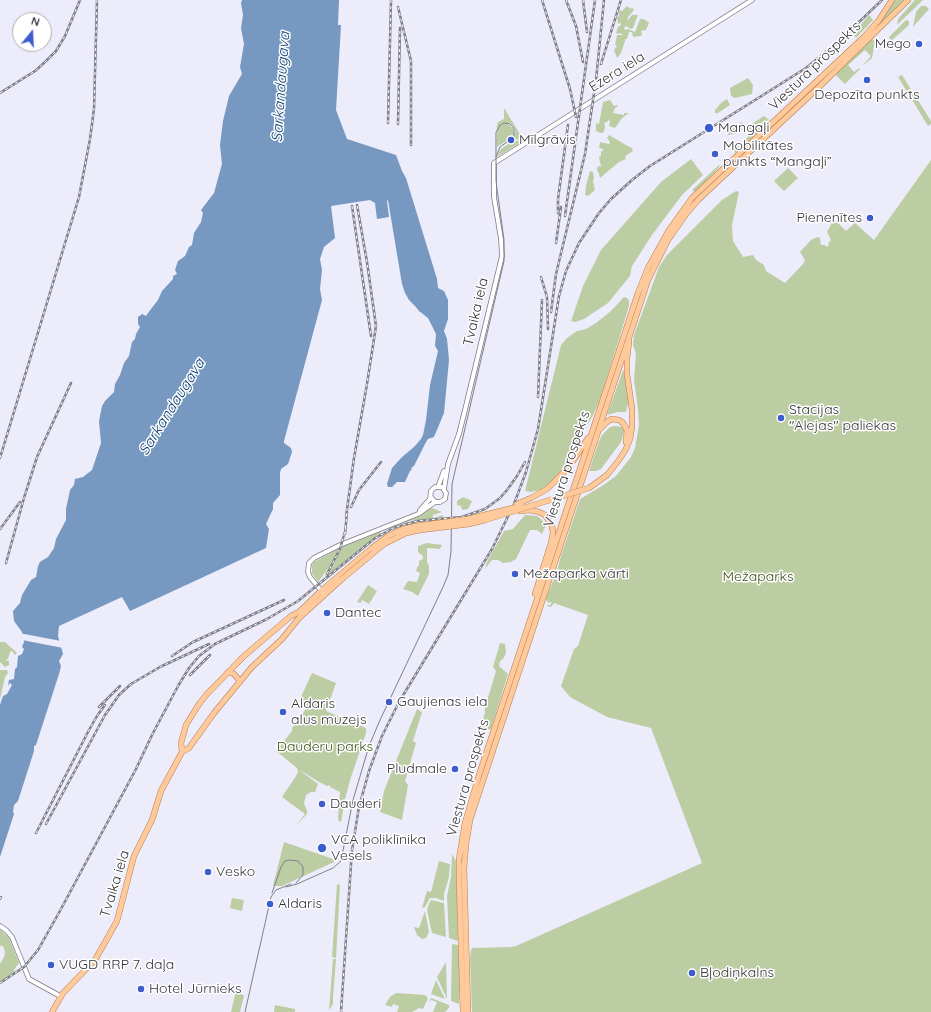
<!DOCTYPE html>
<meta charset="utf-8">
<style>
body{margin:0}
#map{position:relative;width:931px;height:1012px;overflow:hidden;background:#edecfb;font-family:Quicksand,sans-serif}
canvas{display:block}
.north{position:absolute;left:12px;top:12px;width:40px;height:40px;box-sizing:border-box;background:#fff;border:1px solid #adadb0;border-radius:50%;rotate:18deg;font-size:11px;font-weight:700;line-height:16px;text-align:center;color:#333339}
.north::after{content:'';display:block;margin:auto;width:14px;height:18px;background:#3d5dcf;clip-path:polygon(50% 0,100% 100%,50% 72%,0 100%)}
</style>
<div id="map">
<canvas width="931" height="1012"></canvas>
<div class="north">N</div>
</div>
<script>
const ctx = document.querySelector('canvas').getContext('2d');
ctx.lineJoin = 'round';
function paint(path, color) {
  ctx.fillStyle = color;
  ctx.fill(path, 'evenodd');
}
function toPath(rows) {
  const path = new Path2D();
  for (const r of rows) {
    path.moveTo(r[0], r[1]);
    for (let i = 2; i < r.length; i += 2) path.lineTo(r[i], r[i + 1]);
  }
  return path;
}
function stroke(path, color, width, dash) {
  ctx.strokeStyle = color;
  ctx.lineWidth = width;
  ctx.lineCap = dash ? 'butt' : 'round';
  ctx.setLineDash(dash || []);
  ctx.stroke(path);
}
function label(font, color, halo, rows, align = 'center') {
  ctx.font = font + ' Quicksand,sans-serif';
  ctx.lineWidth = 3;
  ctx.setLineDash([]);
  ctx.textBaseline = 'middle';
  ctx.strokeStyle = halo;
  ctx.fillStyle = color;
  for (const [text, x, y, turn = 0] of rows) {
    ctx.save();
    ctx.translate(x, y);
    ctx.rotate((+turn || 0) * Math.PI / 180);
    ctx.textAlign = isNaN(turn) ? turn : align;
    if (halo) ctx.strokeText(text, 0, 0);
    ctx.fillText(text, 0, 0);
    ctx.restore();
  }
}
const green = toPath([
 [895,0,905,0,870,34,882,19],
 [915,0,923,0,897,25,898,19],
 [627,6,631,9,632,7,634,10,628,17,627,21,632,15,638,15,633,28,631,29,626,26,624,28,625,30,628,29,635,32,640,19,644,19,649,23,646,30,641,31,642,35,640,36,633,37,632,32,629,32,627,39,625,39,625,41,621,53,617,58,614,50,617,46,615,45,617,35,623,35,620,33,618,34,616,33,618,27,621,25,621,23,618,24,617,18,619,15,619,10,622,11],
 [921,6,926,6,929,9,913,27,916,12],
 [869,15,873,20,856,38,853,34],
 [906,20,909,21,909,25,891,41,889,37],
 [872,39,875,41,872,58,862,66,871,56,865,50,848,65,854,72,859,68,860,69,845,84,835,74],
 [902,75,931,121,931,124,928,126,898,77],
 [748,78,753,85,752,94,735,98,731,96,730,88],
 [727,99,730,105,718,113,715,113,715,110,721,103],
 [610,100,614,106,617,105,618,106,615,108,613,113,624,115,624,113,629,113,622,118,615,128,609,126,610,122,609,120,607,122,604,123,605,126,604,132,601,133,596,131,596,123,599,124,603,102],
 [504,108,523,139,513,140,515,136,515,130,514,127,510,123,502,123,496,128,498,122,504,119],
 [764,116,769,120,760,123,752,130,752,131,750,131,747,127],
 [773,119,741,148,735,153,734,151,749,136,752,134,754,136,755,135,754,133,761,126],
 [742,122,746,128,738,133,728,135,727,132],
 [506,123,513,128,514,136,497,147,497,128,501,124],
 [609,135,626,145,632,148,633,151,625,156,626,159,619,162,600,178,599,173,598,173,597,168,599,166,601,167,599,157,601,156,601,152,603,150,603,149,599,148,600,142,609,144,610,142,607,138],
 [512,141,523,141,497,157,500,150,505,146,508,145,507,144],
 [691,159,703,175,682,195,652,235,632,266,630,276,608,303,584,319,575,322,571,321,583,286,601,250,661,182],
 [931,160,931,1012,472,1012,470,957,471,951,472,948,510,947,516,946,702,863,651,728,607,717,570,697,561,686,574,649,578,646,588,615,554,603,551,607,547,606,547,605,550,605,552,602,547,603,548,601,545,600,557,572,560,559,580,499,602,486,616,476,631,457,635,448,639,425,638,409,634,380,636,354,633,345,634,335,659,267,667,255,722,200,736,191,739,192,732,225,733,241,743,257,753,255,756,260,764,265,766,271,785,283,803,264,805,260,800,252,811,240,817,237,820,238,821,245,825,245,827,247,829,245,828,243,831,240,827,232,832,223,837,222,846,231,855,223,874,240],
 [719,165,720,166,715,172,695,192,692,190],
 [788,168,798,178,784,191,774,181],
 [590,171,593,172,594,178,593,181,595,190,588,196,585,195,586,186],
 [624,297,627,298,629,301,629,306,600,400,592,417,571,452,558,476,544,489,531,492,525,491,561,345,567,338,577,331,586,329,596,323,611,311],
 [623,370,624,371,629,399,626,412,618,412,607,415],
 [615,426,623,427,624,431,621,442,601,469,596,471,589,471,599,441,602,435,610,427],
 [463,497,472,501,468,509,462,510,461,506,457,505,457,501],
 [430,507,442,512,433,515,433,518,443,515,443,519,413,520,401,524],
 [525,515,537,516,541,519,546,525,542,534,537,530,530,530,516,559,511,562,503,563,498,560,492,560,485,569,487,562,504,531,513,529],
 [379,532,382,533,326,577,325,576,333,566,342,547],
 [427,543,442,545,440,549,427,548,427,562,429,566,429,574,418,596,412,592,403,589,408,581,417,582,420,573,416,571,417,568,419,565,419,561,423,559,423,556,418,552,418,546],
 [338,549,337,555,330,566,318,582,312,573,312,565,314,562],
 [368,585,377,591,369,604,362,600,361,603,357,602],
 [0,642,5,642,17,653,15,655,12,651,10,652,8,659,5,660,9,661,9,665,5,667,0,662],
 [500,643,505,644,506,653,503,659,500,661,499,666,508,674,491,729,485,730,480,727,485,713,485,708,496,671,493,667],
 [0,670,7,670,8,673,5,677,0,699],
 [312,673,336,683,326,711,366,728,366,733,351,777,345,799,341,822,338,820,340,792,330,787,330,785,327,786,319,782,298,769,318,784,315,792,311,792,306,795,304,803,307,811,307,814,296,826,305,814,282,797,296,776,298,772,297,768,276,751,292,731,292,728,306,709,305,705,299,701],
 [417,709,422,712,413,741,416,743,405,781,408,785,402,820,380,812,384,791],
 [284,842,333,859,334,862,282,886,273,886],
 [452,854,457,863,458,941,449,938,447,896,451,877],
 [439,861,450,864,449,877,444,894,444,901,436,898,430,898,425,907,422,908,427,891,431,892],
 [337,884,340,885,336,958,332,957],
 [232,898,244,900,242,911,230,908],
 [431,900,444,903,446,937,432,933,427,910,429,904],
 [425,911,429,932,426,938,422,939,417,935,414,927,419,928],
 [0,929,9,938,19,963,14,970,15,972,0,982,0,964,4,957,5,952,3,946,0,946],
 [452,944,458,945,460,985,459,1004,451,1001],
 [333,959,336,959,333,998,333,1004,329,1010],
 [446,962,447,999,437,977],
 [436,980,445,999,431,994],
 [236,990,244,996,240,1012,231,1012],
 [396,993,425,995,428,998,423,1009,419,1008,412,1012,397,1012,399,1006,393,1004,392,1007,385,1005,390,997],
 [431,998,449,1005,449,1008,445,1012,433,1012,437,1002,431,1000,429,1002],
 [275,1005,295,1009,295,1012,274,1012]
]);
const water = toPath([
 [242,0,339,0,338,25,341,25,336,110,347,139,396,155,402,171,406,178,437,279,438,288,444,291,448,300,448,319,444,331,447,339,449,360,444,413,434,437,428,439,426,442,414,466,411,468,412,469,410,471,405,482,397,482,392,487,388,487,387,484,392,468,402,457,414,447,421,439,423,435,426,420,430,385,438,351,435,346,436,334,428,318,419,311,415,306,409,300,405,293,402,284,388,200,387,201,389,217,377,219,375,203,370,200,331,206,335,238,324,247,320,259,322,270,320,289,322,300,284,441,284,443,291,448,292,452,288,464,281,469,280,473,280,495,273,503,273,509,266,524,269,529,266,548,130,611,122,597,59,626,58,636,63,654,59,661,61,666,59,674,36,745,34,746,34,751,18,801,14,805,13,812,14,814,0,857,0,705,3,696,7,694,12,685,10,683,8,686,9,680,14,679,15,669,17,667,18,656,22,654,24,649,22,647,24,642,22,632,14,621,13,611,20,603,22,595,31,580,36,577,38,566,40,562,48,557,54,548,56,539,66,520,66,509,70,490,74,485,75,479,83,477,92,470,101,443,99,421,102,406,105,401,114,392,115,384,120,375,124,363,129,356,132,342,135,339,136,334,140,327,138,324,138,317,142,314,146,316,148,313,158,300,162,291,173,279,173,276,177,274,175,270,178,261,185,256,189,247,192,245,194,233,201,222,203,213,201,210,214,193,222,164,220,145,223,121,229,96,242,74,240,67,244,44,241,28,243,15,241,3]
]);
const pier = toPath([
 [19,633,61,641,63,648,22,640]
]);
const minor = toPath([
 [438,487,444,471],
 [444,489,448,464,459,434,465,410,502,256,501,239,494,197,494,163,752,0],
 [420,510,430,499,431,491,435,487,442,487,446,493,445,499,440,502,435,502,431,497],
 [323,593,310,577,308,572,309,563,314,558,340,545,418,514,435,502],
 [0,926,6,930,12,937,29,979,60,996]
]);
const major = toPath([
 [600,429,608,421,612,419,619,420,623,423,627,430,626,442],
 [626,449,630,439,632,426,632,409,627,374,627,358,629,342],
 [569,467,588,438],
 [520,511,530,510,539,512,545,515,552,526,553,533,551,543,535,594],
 [228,672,234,674,239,680,239,683],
 [182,752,181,743,186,725,199,704,207,694,244,656,291,616,299,612,321,591,372,548],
 [52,1012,63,993,95,960,117,921,134,856,152,820,161,791,182,752,189,748,214,713,252,667,282,639,299,618,342,579],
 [463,1012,459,877,459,859,465,823,479,775,638,293,648,268,669,230,692,198,864,37,879,20,892,0],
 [468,1012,464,868,466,844,470,820,648,280,668,240,686,214,699,199,819,87,908,0]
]);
const tram = toPath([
 [286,887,297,884,333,868,341,861,353,800,369,746,380,720,443,587,448,575,451,551,452,484,504,261,504,240,497,189,496,180,496,132,500,125,504,123,510,124,514,128,514,137,500,147,496,157],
 [272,893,281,867,285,861,289,860,298,861,303,867,303,875,296,883],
 [245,1012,271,897,276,890,291,884]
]);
const rail = toPath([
 [542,0,570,89,576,117],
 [566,0,576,26,583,62],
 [583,0,587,32],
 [398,7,411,61,411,145],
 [601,64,621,0],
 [0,93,35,71,45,62,56,51,65,36,80,0],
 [388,123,391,0],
 [398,124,400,28],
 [352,206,371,336],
 [558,213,558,199,568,125],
 [565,216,595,0],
 [556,243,561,207],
 [541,277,547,297,548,329],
 [551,312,556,274,585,154,596,80,604,0],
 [538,397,542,300],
 [0,458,79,197,90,139,94,109,97,0],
 [351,507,359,490,381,462],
 [346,517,354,458,367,384,376,326,367,262,357,205],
 [0,529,20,502],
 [345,534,347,512],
 [6,563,24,498,37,457,71,383],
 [327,574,340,549,346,528],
 [172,656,193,642,284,600],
 [190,675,210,655],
 [99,707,120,686],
 [46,824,105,715,119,695,131,684,160,667,209,644],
 [36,833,89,730,97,716,105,705],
 [0,899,1,897],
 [0,983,24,967,38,950,61,909,136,769,152,735,178,686,189,668,199,656,215,644,267,619,298,601,374,539,393,528,417,521,462,517,485,509,500,498,507,490,517,476,525,462],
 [341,1012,352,850,359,807,369,771,382,736,399,702,492,549,514,504,526,472,538,429,559,296,566,271,579,243,599,213,611,199,632,180,650,166,806,68,838,42,882,0]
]);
const majorBridge = toPath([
 [517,504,531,498,547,489,569,467],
 [372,548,388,536,403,529,416,526,468,519,521,506],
 [342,579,384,544,406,533,420,530,469,524,485,520,589,488,607,475,619,460,626,449]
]);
const markers = [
 [919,44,4,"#3d5dcf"],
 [867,80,4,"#3d5dcf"],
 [709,128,5,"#3d5dcf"],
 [511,140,4,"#3d5dcf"],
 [715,154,4,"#3d5dcf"],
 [870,218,4,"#3d5dcf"],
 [781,418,4,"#3d5dcf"],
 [515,574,4,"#3d5dcf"],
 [327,613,4,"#3d5dcf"],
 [389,702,4,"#3d5dcf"],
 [283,712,4,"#3d5dcf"],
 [455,769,4,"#3d5dcf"],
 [322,804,4,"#3d5dcf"],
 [322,848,5,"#3d5dcf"],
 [208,872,4,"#3d5dcf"],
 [270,904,4,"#3d5dcf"],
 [51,965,4,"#3d5dcf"],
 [692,973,4,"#3d5dcf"],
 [141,989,4,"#3d5dcf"]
];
const poiNames = [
 ["Mego",911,44,"right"],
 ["Depozīta punkts",867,95,"center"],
 ["Mangaļi",718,128],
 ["Mīlgrāvis",519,140],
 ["Mobilitātes",723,146],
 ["punkts “Mangaļi”",723,162],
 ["Pienenītes",862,218,"right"],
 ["Stacijas",789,410],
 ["\"Alejas\" paliekas",789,426],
 ["Mežaparka vārti",523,574],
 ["Dantec",335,613],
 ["Gaujienas iela",397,702],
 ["Aldaris",291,704],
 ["alus muzejs",291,720],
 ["Pludmale",447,769,"right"],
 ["Dauderi",330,804],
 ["VCA poliklīnika",331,840],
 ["Vesels",331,856],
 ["Vesko",216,872],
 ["Aldaris",278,904],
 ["VUGD RRP 7. daļa",59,965],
 ["Bļodiņkalns",700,973],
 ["Hotel Jūrnieks",149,989]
];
const streetNames = [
 ["Viestura prospekts",815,66,-44],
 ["Ezera iela",617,72,-32],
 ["Tvaika iela",476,312,-77],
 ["Viestura prospekts",567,469,-72],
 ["Viestura prospekts",468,778,-74],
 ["Tvaika iela",115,884,-73]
];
const parkNames = [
 ["Mežaparks",758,577],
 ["Dauderu parks",325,747]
];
const waterNames = [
 ["Sarkandaugava",281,87,-86],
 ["Sarkandaugava",172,407,-58]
];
paint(green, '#bccda4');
paint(water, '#7698c1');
paint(pier, '#edecfb');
stroke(minor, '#7c7a87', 5.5);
stroke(major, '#b77e4e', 6);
stroke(minor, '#fff', 4);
stroke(major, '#feca9c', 5);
stroke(tram, '#7f7f89', 1);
stroke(rail, '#7f7f89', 2.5);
stroke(rail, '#fff', 1, [3]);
stroke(majorBridge, '#b77e4e', 6, []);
stroke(majorBridge, '#feca9c', 5);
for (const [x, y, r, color] of markers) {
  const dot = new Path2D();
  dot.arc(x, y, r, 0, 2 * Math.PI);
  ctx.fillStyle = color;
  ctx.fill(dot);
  stroke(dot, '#fff', 1.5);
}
label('14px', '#333339', '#fff', poiNames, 'left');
label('14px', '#333339', '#fff', streetNames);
label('14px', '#3d4e17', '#fff', parkNames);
label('italic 15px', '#0c3e72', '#fff', waterNames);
</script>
